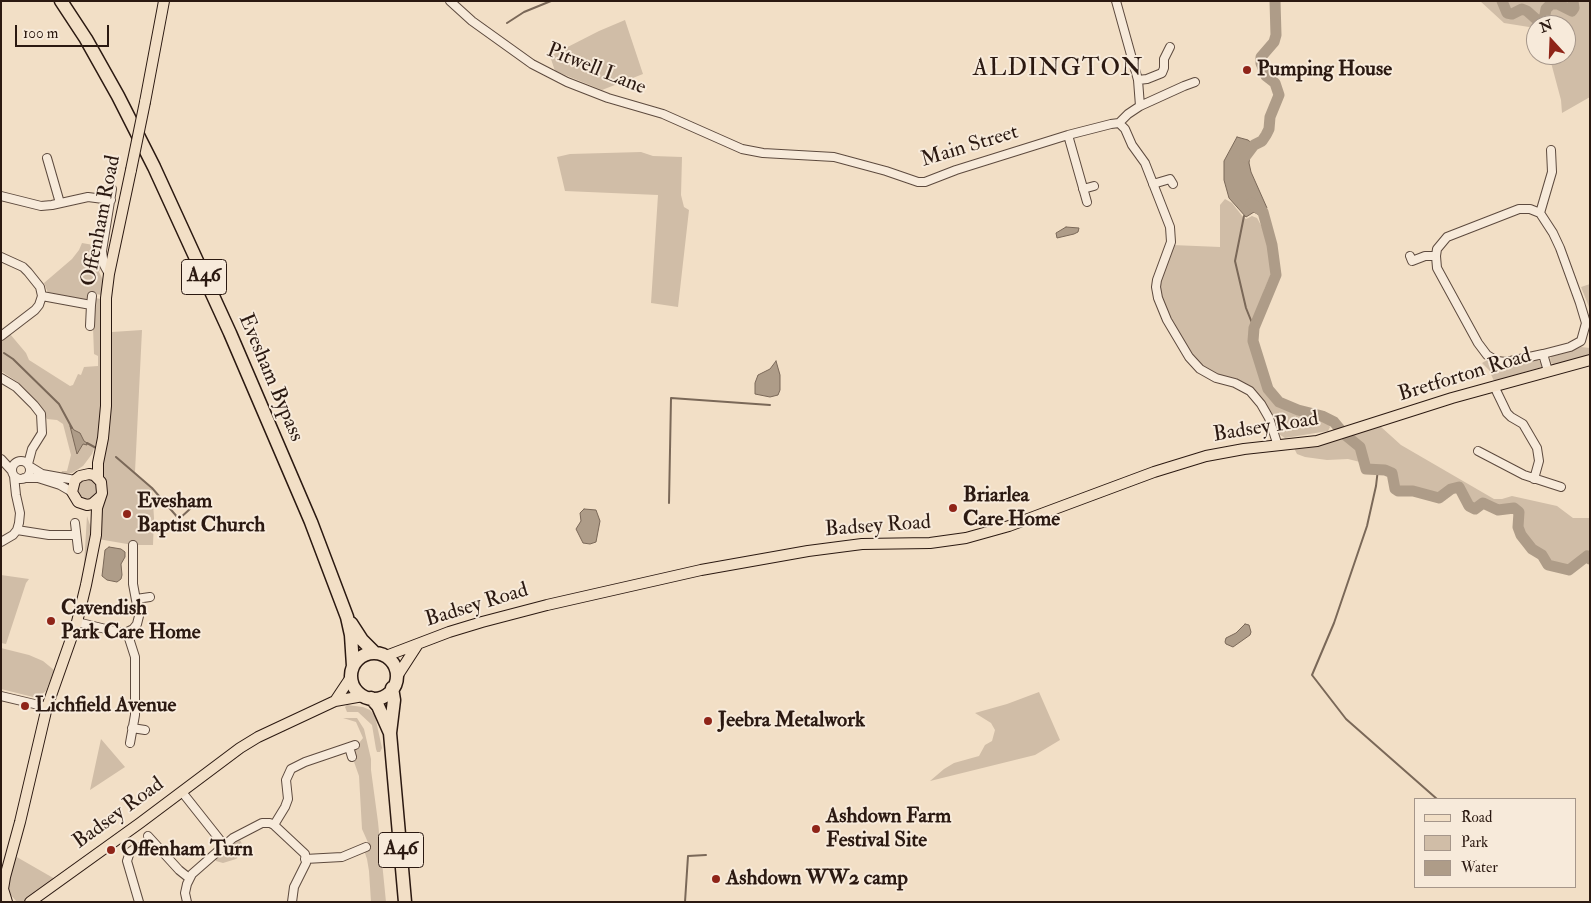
<!DOCTYPE html>
<style>
body{margin:0}
#map{position:relative;width:1591px;height:903px;overflow:hidden;background:#f2dfc6;font-family:"IM FELL Double Pica",serif}
canvas{display:block}
.frame{position:absolute;inset:0;border:2px solid #2b1911;pointer-events:none}
.legend{position:absolute;left:1414px;top:798px;width:162px;height:90px;box-sizing:border-box;background:#f7eada;border:1px solid #a5968a;margin:0;padding:6px 9px;list-style:none;font-size:15px;color:#2b1911}
.legend li{display:flex;align-items:center;gap:10px;height:25px}
.legend b{width:25px;border:1px solid #a5968a}
.north{position:absolute;left:1526px;top:15px;width:50px;height:50px;box-sizing:border-box;background:#f7eada;border:1px solid #a5968a;border-radius:50%;rotate:340deg;font-size:14px;font-weight:700;line-height:20px;text-align:center;color:#2b1911}
.north::after{content:'';display:block;margin:auto;width:18px;height:22px;background:#8f2418;clip-path:polygon(50% 0,100% 100%,50% 72%,0 100%)}
.scale{position:absolute;left:15px;top:25px;width:94px;height:22px;box-sizing:border-box;border:2px solid #2b1911;border-top:0;padding-left:6px;font-size:15px;line-height:18px;white-space:nowrap;color:#2b1911;-webkit-text-stroke:4px #f7eada;paint-order:stroke}
</style>
<div id="map">
<canvas width="1591" height="903"></canvas>
<div class="frame"></div>
<ul class="legend">
<li><b style="height:6px;background:#f2dfc6"></b>Road</li>
<li><b style="height:14px;background:#d0bda7"></b>Park</li>
<li><b style="height:14px;background:#ae9c88"></b>Water</li>
</ul>
<div class="north">N</div>
<div class="scale">100 m</div>
</div>
<script>
const ctx = document.querySelector('canvas').getContext('2d');
ctx.lineJoin = 'round';
function paint(path, color) {
  ctx.fillStyle = color;
  ctx.fill(path, 'evenodd');
}
function toPath(rows) {
  const path = new Path2D();
  for (const r of rows) {
    if (r.length === 3) {
      path.moveTo(r[0] + r[2], r[1]);
      path.arc(r[0], r[1], r[2], 0, 2 * Math.PI);
      continue;
    }
    path.moveTo(r[0], r[1]);
    for (let i = 2; i < r.length; i += 2) path.lineTo(r[i], r[i + 1]);
  }
  return path;
}
function stroke(path, color, width, dash) {
  ctx.strokeStyle = color;
  ctx.lineWidth = width;
  ctx.lineCap = dash ? 'butt' : 'round';
  ctx.setLineDash(dash || []);
  ctx.stroke(path);
}
function label(font, color, halo, rows, align = 'center') {
  ctx.font = font + ' "IM FELL Double Pica",serif';
  ctx.lineWidth = 4;
  ctx.setLineDash([]);
  ctx.textBaseline = 'middle';
  ctx.strokeStyle = halo;
  ctx.fillStyle = color;
  for (const [text, x, y, turn = 0] of rows) {
    ctx.save();
    ctx.translate(x, y);
    ctx.rotate((+turn || 0) * Math.PI / 180);
    ctx.textAlign = isNaN(turn) ? turn : align;
    if (halo) ctx.strokeText(text, 0, 0);
    ctx.fillText(text, 0, 0);
    ctx.restore();
  }
}
const green = toPath([
 [1480,1,1590,1,1590,97,1562,113,1561,100,1549,55,1566,55,1566,25,1536,25,1536,30,1529,27,1504,23],
 [625,20,643,74,602,90,555,71,550,56,599,31],
 [641,152,653,156,682,157,681,195,684,207,689,210,678,307,651,303,658,195,565,191,557,157,570,154],
 [1225,199,1232,203,1243,217,1246,219,1252,216,1257,218,1262,227,1268,246,1271,274,1264,290,1262,307,1254,328,1253,341,1268,389,1279,402,1298,410,1322,416,1330,427,1328,431,1285,438,1277,433,1259,398,1249,386,1237,379,1210,372,1194,360,1165,310,1160,292,1163,270,1172,245,1220,247,1220,205],
 [82,243,99,246,98,255,99,264,101,267,99,272,103,280,102,295,89,293,88,298,85,300,81,300,48,293,44,283,72,259,79,250],
 [1590,284,1590,307,1589,307,1581,287],
 [95,298,101,299,100,338,101,403,98,438,92,454,83,466,72,473,61,474,62,471,67,471,71,455,63,424,57,420,47,419,41,407,25,390,19,383,1,371,1,342,10,334,26,353,29,360,70,386,73,385,78,374,81,375,84,367,98,366,98,356,94,354,93,327],
 [142,330,135,472,152,488,154,518,153,545,133,545,98,539,102,475,110,402,112,332],
 [1581,347,1590,348,1590,354,1555,365,1551,363,1550,359,1552,356],
 [1536,359,1541,362,1542,367,1494,381,1489,370,1482,363,1487,360,1495,365,1503,366],
 [1380,426,1401,445,1494,499,1502,499,1512,496,1557,506,1573,518,1590,518,1590,559,1586,556,1569,570,1548,565,1542,555,1532,549,1521,535,1518,527,1519,512,1514,508,1498,510,1483,503,1475,509,1469,506,1459,487,1451,489,1439,498,1413,491,1398,491,1395,489,1392,473,1385,470,1366,469,1364,463,1348,459,1327,460,1305,457,1297,454,1294,448],
 [88,477,98,484,98,495,87,501,78,496,76,485,78,482],
 [87,516,91,528,91,541,83,582],
 [1,575,29,579,26,583,6,644,1,643],
 [1,648,29,655,43,661,54,670,46,691,37,698,1,689],
 [1039,692,1060,740,1035,755,930,781,944,769,954,763,979,756,985,745,992,741,995,730,991,723,975,713,1007,704],
 [347,705,363,707,370,710,375,716,382,748,380,752,377,752,376,749,372,725,358,712,347,712,345,707],
 [343,718,357,718,364,729,371,759,371,770,378,822,386,902,371,902,369,871,367,859,364,850,370,847,362,829,359,776,353,759,352,748,359,743,363,738,356,722],
 [101,739,125,767,90,790],
 [240,840,242,844,241,854,236,859,223,863,216,861,215,859,225,849],
 [15,856,55,879,23,902,17,902,7,891]
]);
const water = toPath([
 [1237,137,1248,140,1254,145,1256,150,1250,154,1249,163,1251,172,1267,208,1259,215,1254,212,1246,217,1229,198,1224,180,1224,161,1237,137],
 [1066,227,1079,228,1078,232,1074,234,1057,238,1056,233,1066,227],
 [776,361,780,375,780,390,778,395,770,397,755,394,755,383,758,375,770,369,776,361],
 [70,426,71,426,74,430,80,433,84,441,87,443,87,445,83,444,77,454,70,426],
 [584,509,596,510,600,521,596,542,590,544,583,543,576,529,581,521,580,513,584,509],
 [109,547,121,549,125,552,125,557,121,564,122,575,121,579,117,582,107,580,102,576,105,550,109,547],
 [1245,624,1249,625,1251,632,1250,635,1233,647,1226,644,1225,642,1226,638,1236,633,1245,624]
]);
const stream = toPath([
 [507,23,524,12,551,1],
 [1244,216,1235,261,1246,308,1254,328],
 [4,353,13,359,59,404,72,428],
 [87,443,98,449],
 [116,457,152,488,179,519,202,498],
 [1378,469,1376,486,1367,526,1334,623,1312,675,1346,719,1437,799],
 [669,503,671,398,770,405],
 [685,902,688,856,706,855]
]);
const river = toPath([
 [1502,1,1507,13,1512,14,1522,9,1527,11,1536,19,1541,21,1544,20,1546,9,1551,4,1558,4,1572,11,1574,8,1573,1],
 [1245,157,1254,145,1262,141,1266,135,1269,129,1270,117,1279,95,1275,83,1266,76,1261,63,1261,57,1274,42,1276,35,1275,1],
 [1251,203,1263,212,1272,245,1276,275,1254,328,1253,341,1268,389,1279,402,1298,410,1322,416,1334,422,1344,434,1360,447,1366,469,1385,470,1392,473,1395,489,1398,491,1413,491,1439,498,1451,489,1459,487,1469,506,1475,509,1483,503,1498,510,1514,508,1519,512,1518,527,1521,535,1532,549,1542,555,1548,565,1569,570,1587,556,1590,559]
]);
const minor = toPath([
 [450,1,472,21,532,64,567,82,608,98,663,114,742,149,763,153,834,157,886,171,918,182,925,182,956,170,1068,135,1111,124,1119,123],
 [1116,1,1138,80,1140,106],
 [1138,80,1147,79,1162,73,1164,68,1164,59,1170,47],
 [1119,123,1125,129,1132,145,1145,163,1170,227,1171,242,1157,280,1156,287,1158,298,1167,320,1189,357,1200,369,1216,378,1235,383,1250,391,1261,404,1269,418,1278,446],
 [1119,123,1128,114,1140,106,1184,86,1195,82],
 [1068,135,1087,202],
 [47,158,60,203],
 [1153,184,1170,179,1173,184],
 [1083,189,1094,186],
 [1,196,41,206,52,205,88,197,111,200],
 [1540,213,1552,172,1551,150],
 [1410,256,1412,261,1425,256,1436,256,1437,268,1478,343,1487,355,1497,361,1506,362,1543,354,1548,371],
 [1436,256,1437,249,1447,237,1519,209,1530,209,1540,213,1553,233,1560,248,1580,303,1586,323,1581,341,1570,347,1543,354],
 [1,257,23,267,28,272,40,287,42,296,39,305,35,310,1,336],
 [109,274,104,265,102,251,112,189],
 [42,296,91,305,92,296],
 [90,326,91,305],
 [1,378,16,387,34,405,41,414,42,433,32,449,28,464],
 [1494,386,1507,413,1511,417,1523,424,1537,448,1539,461,1534,479],
 [1478,451,1524,475,1561,487],
 [1,459,12,471],
 [21,470,9],
 [29,466,42,474,75,480],
 [24,478,38,478,60,485,72,492],
 [75,523,78,549],
 [17,530,49,535,76,535],
 [1,542,13,535,17,530,19,523,20,513,16,495,14,476],
 [136,599,150,597],
 [77,622,118,632,127,632,133,629,137,624,139,616,133,584,133,545],
 [127,632,135,657,135,715,130,743],
 [1,696,47,707],
 [132,728,145,730],
 [349,747,352,757],
 [182,792,224,845],
 [274,825,285,807,288,799,286,780,291,769,305,762,355,745],
 [148,836,179,870,189,878],
 [137,847,130,852,127,861,139,902],
 [305,859,342,857,366,847],
 [187,902,185,893,187,884,192,874,233,838,262,823,270,823,274,825,305,854,306,863,294,887,292,902]
]);
const major = toPath([
 [145,102,164,1],
 [98,478,98,463,103,438,106,406,106,298,109,274,131,170],
 [386,656,449,632,482,622,547,605,701,570,808,551,862,544,930,543,966,538,1009,526,1154,472,1206,456,1244,449,1317,441,1452,398,1590,360],
 [396,678,418,644],
 [335,701,351,677],
 [7,902,3,889,5,877,20,822,47,707,77,622,86,585,96,535,97,508,102,493,101,482,94,475,89,474,80,476,75,480,72,492,78,502,87,505,92,504,100,497],
 [30,902,140,823,240,748,258,737,335,701,363,696]
]);
const highway = toPath([
 [61,1,86,39,118,96,154,167,230,333,311,522,347,617,351,635,353,666],
 [351,623,362,640,375,653],
 [374,676,23],
 [392,688,394,700,390,733,405,902],
 [371,698,378,706,390,733]
]);
const majorBridge = toPath([
 [131,170,145,102]
]);
const markers = [
 [1247,70,5,"#8f2418"],
 [953,508,5,"#8f2418"],
 [127,514,5,"#8f2418"],
 [51,621,5,"#8f2418"],
 [25,706,5,"#8f2418"],
 [708,721,5,"#8f2418"],
 [816,829,5,"#8f2418"],
 [111,850,5,"#8f2418"],
 [716,879,5,"#8f2418"]
];
const shields = [
 [204,277,45],
 [401,850,45]
];
const shieldNames = [
 ["A46",204,277],
 ["A46",401,850]
];
const streetNames = [
 ["Pitwell Lane",596,70,22],
 ["Main Street",970,147,-17],
 ["Offenham Road",102,221,-79],
 ["Bretforton Road",1465,376,-17],
 ["Evesham Bypass",270,378,67],
 ["Badsey Road",1266,428,-9],
 ["Badsey Road",878,527,-4],
 ["Badsey Road",477,606,-17],
 ["Badsey Road",119,814,-36]
];
const poiNames = [
 ["Pumping House",1257,70],
 ["Briarlea",963,496],
 ["Care Home",963,520],
 ["Evesham",137,502],
 ["Baptist Church",137,526],
 ["Cavendish",61,609],
 ["Park Care Home",61,633],
 ["Lichfield Avenue",35,706],
 ["Jeebra Metalwork",718,721],
 ["Ashdown Farm",826,817],
 ["Festival Site",826,841],
 ["Offenham Turn",121,850],
 ["Ashdown WW2 camp",726,879]
];
const quarterNames = [
 ["ALDINGTON",1058,70]
];
paint(green, '#d0bda7');
paint(water, '#ae9c88');
stroke(water, '#7a6858', 1);
stroke(stream, '#7a6858', 2);
stroke(river, '#ae9c88', 11);
stroke(minor, '#5d4a3e', 10);
stroke(major, '#2b1911', 12);
stroke(highway, '#2b1911', 15);
stroke(minor, '#f7eada', 8);
stroke(major, '#f2dfc6', 10);
stroke(highway, '#f2dfc6', 12);
stroke(majorBridge, '#2b1911', 12, []);
stroke(majorBridge, '#f2dfc6', 10);
for (const [x, y, r, color] of markers) {
  const dot = new Path2D();
  dot.arc(x, y, r, 0, 2 * Math.PI);
  ctx.fillStyle = color;
  ctx.fill(dot);
  stroke(dot, '#f7eada', 2);
}
for (const [x, y, w] of shields) {
  const box = new Path2D();
  box.roundRect(x - w / 2, y - 17.5, w, 35, 4);
  ctx.fillStyle = '#f7eada';
  ctx.fill(box);
  stroke(box, '#2b1911', 1);
}
label('bold 20px', '#2b1911', null, shieldNames);
label('21px', '#2b1911', '#f7eada', streetNames);
label('bold 21px', '#2b1911', '#f7eada', poiNames, 'left');
ctx.letterSpacing = '1px';
label('24px', '#2b1911', '#f7eada', quarterNames);
ctx.letterSpacing = '0px';
</script>
